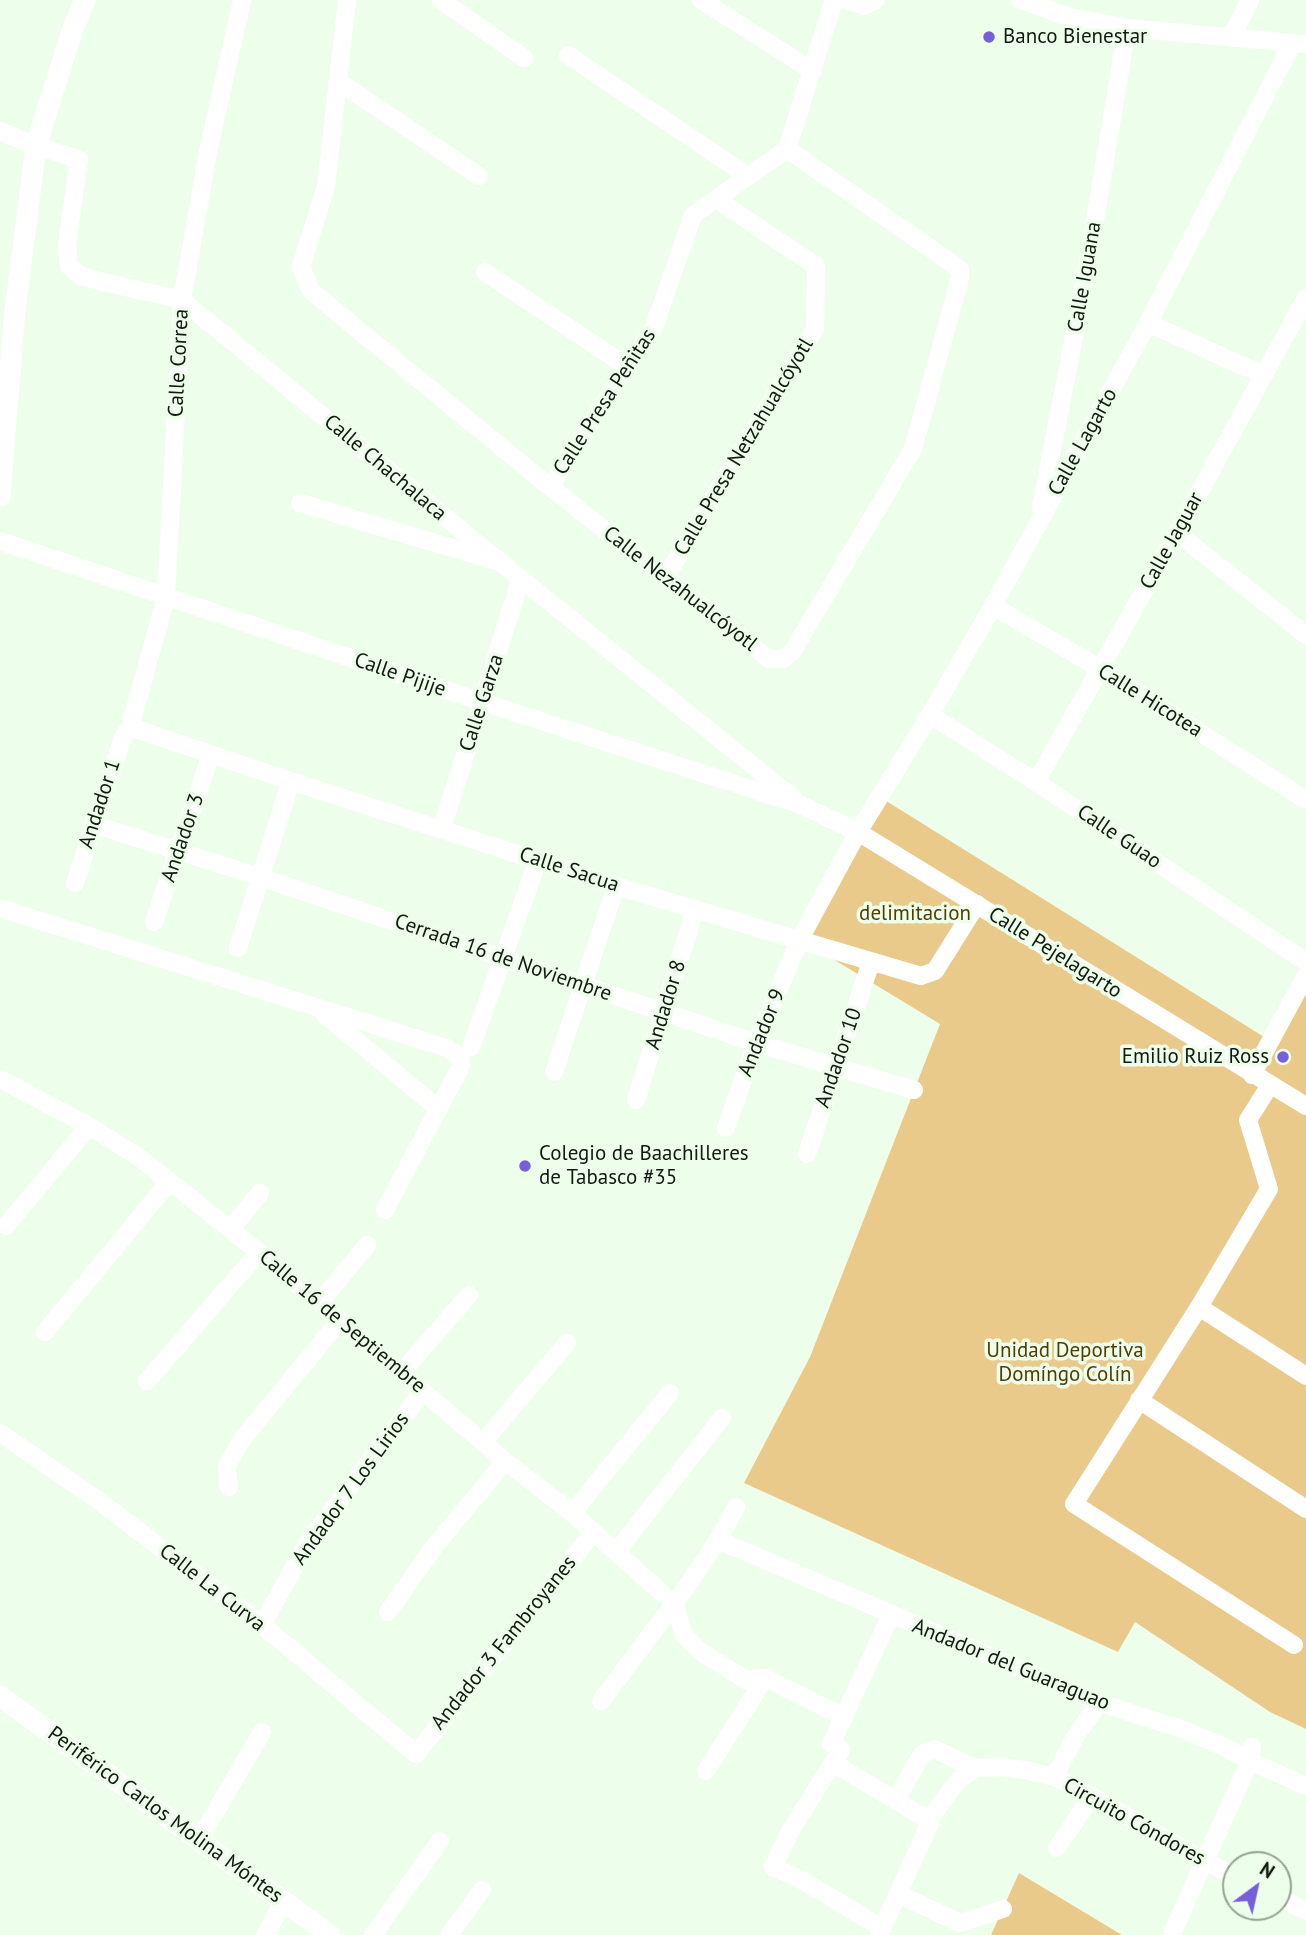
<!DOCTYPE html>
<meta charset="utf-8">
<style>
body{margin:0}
#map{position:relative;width:1306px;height:1935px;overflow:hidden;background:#edffea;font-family:"PT Sans",sans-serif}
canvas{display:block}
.north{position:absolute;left:1222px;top:1851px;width:70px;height:70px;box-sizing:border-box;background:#edffea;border:2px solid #95a393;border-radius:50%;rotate:33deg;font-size:19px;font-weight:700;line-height:28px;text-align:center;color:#111910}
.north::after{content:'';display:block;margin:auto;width:24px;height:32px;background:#7560da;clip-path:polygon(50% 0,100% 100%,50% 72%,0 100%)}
</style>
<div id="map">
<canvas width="1306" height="1935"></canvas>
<div class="north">N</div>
</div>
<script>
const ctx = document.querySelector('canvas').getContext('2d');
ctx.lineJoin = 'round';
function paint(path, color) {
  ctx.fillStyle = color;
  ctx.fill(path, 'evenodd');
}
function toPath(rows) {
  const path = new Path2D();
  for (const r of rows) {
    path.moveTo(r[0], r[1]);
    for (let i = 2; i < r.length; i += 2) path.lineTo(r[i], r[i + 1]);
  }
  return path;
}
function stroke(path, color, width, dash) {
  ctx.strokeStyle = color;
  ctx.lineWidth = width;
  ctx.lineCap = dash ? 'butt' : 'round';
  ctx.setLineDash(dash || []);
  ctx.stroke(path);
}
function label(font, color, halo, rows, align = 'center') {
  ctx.font = font + ' "PT Sans",sans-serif';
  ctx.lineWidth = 7;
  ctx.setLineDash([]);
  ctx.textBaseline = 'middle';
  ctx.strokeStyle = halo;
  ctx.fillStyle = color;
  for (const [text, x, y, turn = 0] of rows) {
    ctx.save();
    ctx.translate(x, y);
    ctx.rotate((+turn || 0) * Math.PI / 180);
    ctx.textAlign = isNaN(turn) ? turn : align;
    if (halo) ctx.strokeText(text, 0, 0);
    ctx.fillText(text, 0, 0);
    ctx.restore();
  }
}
const green = toPath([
 [880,797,1269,1040,1306,975,1306,1729,1270,1712,1135,1622,1118,1652,744,1483,810,1357,940,1024,800,939],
 [1019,1873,1122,1935,991,1935]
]);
const minor = toPath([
 [347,0,326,186,301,267,311,291,550,487,769,659,783,659,792,652,913,449,960,278,960,270,953,264,787,149],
 [441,0,524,58],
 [701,0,813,71],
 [846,0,863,6,876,0],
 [1020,0,1066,16,1127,28,1306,44],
 [1231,38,1250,0],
 [568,55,748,176],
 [339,82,479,176],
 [0,131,36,146,79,159,67,244,69,266,81,276,99,281,182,300,500,562,793,798],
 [485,272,628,367],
 [1148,323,1263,375],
 [550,487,654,327,693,215,787,149,834,0],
 [300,503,493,560],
 [1041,507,1086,274,1127,28],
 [1177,533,1306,635],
 [0,541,482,702,801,805,858,832,1306,1106],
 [665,578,815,329,816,266,716,199],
 [993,606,1099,668,1306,800],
 [930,715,1036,782,1306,962],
 [130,727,291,781,616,886,921,976,935,971,977,904],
 [1036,782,1177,533,1306,298],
 [93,824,260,877,756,1043,914,1090],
 [442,828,521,578],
 [75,883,123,737,130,727,166,597,182,300,208,152,242,0],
 [0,908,447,1048,454,1053,460,1059,461,1066,385,1210],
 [154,922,211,754],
 [238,948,291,781],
 [325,1015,439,1109],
 [471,1047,538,860],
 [554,1072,616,886],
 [1252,1075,1306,975],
 [0,1079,89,1126,140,1158,259,1252,505,1461,572,1513,663,1594],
 [1270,1085,1248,1120,1269,1189,1199,1307,1074,1504,1294,1645],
 [636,1100,695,910],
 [726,1128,756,1043,800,939,858,832,930,715,993,606,1148,323,1292,44],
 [807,1154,871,962],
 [6,1226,89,1126],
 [231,1229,260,1193],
 [320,1302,367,1245],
 [1199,1307,1306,1376],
 [45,1332,170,1181],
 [402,1372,469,1295],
 [147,1381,259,1252],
 [1139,1400,1306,1509],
 [0,1433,95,1498,262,1625,416,1754,593,1533],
 [483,1442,567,1343],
 [229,1487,227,1466,240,1442,340,1320],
 [572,1513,670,1393],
 [718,1540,1100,1703,1184,1730,1222,1746,1250,1761,1306,1786],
 [616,1552,722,1418],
 [674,1603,684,1635,701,1652,746,1680,765,1678,844,1717],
 [388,1612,434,1547,505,1461],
 [262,1625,308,1542,423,1391],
 [601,1701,685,1589,718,1540,736,1507],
 [833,1763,930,1821],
 [706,1771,765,1678],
 [1054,1777,1078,1732,1100,1703],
 [896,1800,922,1754,934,1749,975,1768],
 [199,1840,262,1732],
 [1057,1848,1092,1796],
 [898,1894,960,1923,1003,1909],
 [1278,1897,1306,1911],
 [882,1928,802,1880,773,1867,792,1828,841,1750,831,1744,891,1615],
 [1173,1931,1250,1761,1252,1747],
 [265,1935,284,1901],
 [373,1935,440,1841],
 [449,1935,482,1890],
 [879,1935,937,1808,959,1780,975,1768,1001,1767,1025,1770,1054,1777,1092,1796,1206,1862,1236,1877]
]);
const major = toPath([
 [0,496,15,311,36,146,73,28,85,0],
 [0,1696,330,1935]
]);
const markers = [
 [989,37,7,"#7560da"],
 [1283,1057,7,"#7560da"],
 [525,1166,7,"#7560da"]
];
const poiNames = [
 ["Banco Bienestar",1003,37],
 ["Emilio Ruiz Ross",1269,1057,"right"],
 ["Colegio de Baachilleres",539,1154],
 ["de Tabasco #35",539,1178]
];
const streetNames = [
 ["Calle Iguana",1085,277,-80],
 ["Calle Correa",179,363,-87],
 ["Calle Presa Peñitas",605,402,-57],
 ["Calle Lagarto",1083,442,-61],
 ["Calle Presa Netzahualcóyotl",744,447,-59],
 ["Calle Chachalaca",385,468,40],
 ["Calle Jaguar",1172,541,-61],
 ["Calle Nezahualcóyotl",680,589,38],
 ["Calle Pijije",400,675,19],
 ["Calle Hicotea",1150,701,32],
 ["Calle Garza",482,703,-72],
 ["Andador 1",100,804,-72],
 ["Calle Guao",1119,837,34],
 ["Andador 3",183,838,-71],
 ["Calle Sacua",569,870,18],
 ["Calle Pejelagarto",1055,953,32],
 ["Cerrada 16 de Noviembre",503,958,19],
 ["Andador 8",666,1005,-73],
 ["Andador 9",762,1033,-68],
 ["Andador 10",839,1058,-71],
 ["Calle 16 de Septiembre",342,1322,40],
 ["Andador 7 Los Lirios",351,1489,-54],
 ["Calle La Curva",212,1588,38],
 ["Andador 3 Fambroyanes",504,1643,-51],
 ["Andador del Guaraguao",1011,1665,22],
 ["Periférico Carlos Molina Móntes",165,1815,36],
 ["Circuito Cóndores",1134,1822,29]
];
const parkNames = [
 ["delimitacion",915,914],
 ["Unidad Deportiva",1065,1351],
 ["Domíngo Colín",1065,1375]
];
paint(green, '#eaca8b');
stroke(minor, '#fff', 18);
stroke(major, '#fff', 21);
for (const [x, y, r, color] of markers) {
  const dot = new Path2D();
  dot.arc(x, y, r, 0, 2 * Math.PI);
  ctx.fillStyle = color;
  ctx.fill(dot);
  stroke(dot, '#edffea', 2.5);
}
label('21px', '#111910', '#edffea', poiNames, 'left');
label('21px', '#111910', '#edffea', streetNames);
label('21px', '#533c02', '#edffea', parkNames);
</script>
